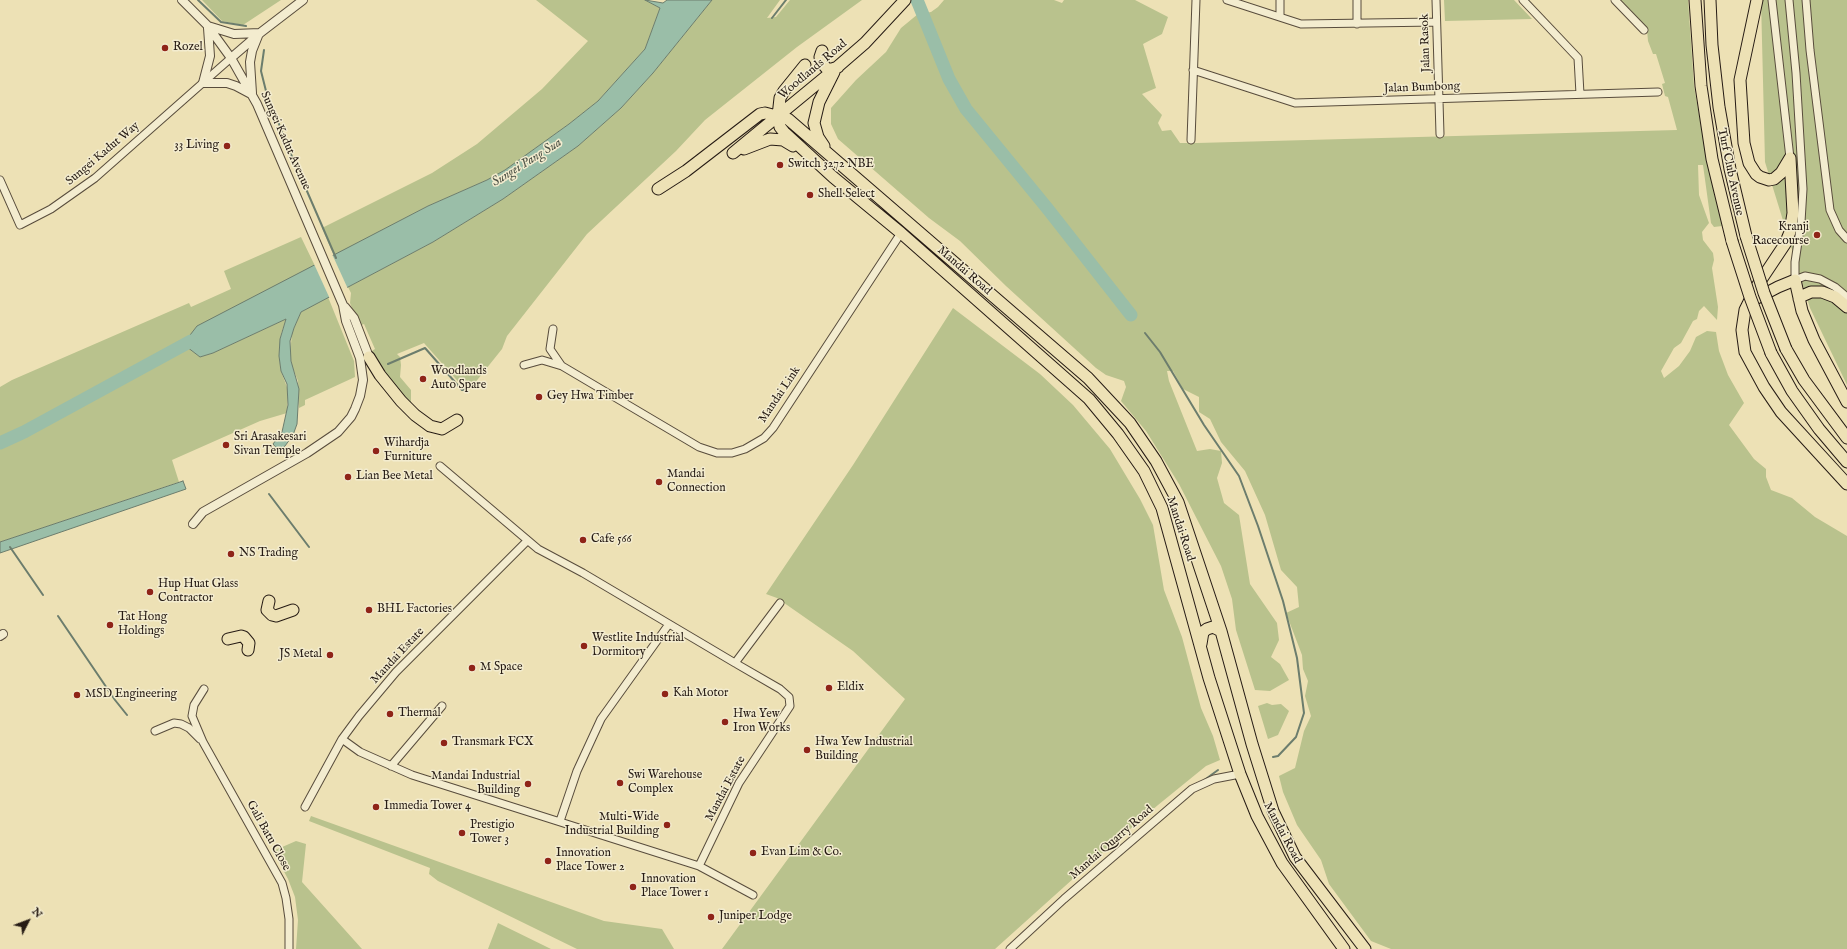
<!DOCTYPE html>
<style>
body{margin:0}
#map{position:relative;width:1847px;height:949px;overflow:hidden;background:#ede1b5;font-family:"IM FELL English",serif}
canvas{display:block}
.north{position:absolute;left:8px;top:901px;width:40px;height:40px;-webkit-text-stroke:3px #f3eccf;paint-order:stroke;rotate:48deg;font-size:11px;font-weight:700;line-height:16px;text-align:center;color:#261b14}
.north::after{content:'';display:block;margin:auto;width:14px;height:18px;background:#261b14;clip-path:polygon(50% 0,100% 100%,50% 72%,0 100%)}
</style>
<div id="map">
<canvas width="1847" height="949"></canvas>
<div class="north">N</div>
</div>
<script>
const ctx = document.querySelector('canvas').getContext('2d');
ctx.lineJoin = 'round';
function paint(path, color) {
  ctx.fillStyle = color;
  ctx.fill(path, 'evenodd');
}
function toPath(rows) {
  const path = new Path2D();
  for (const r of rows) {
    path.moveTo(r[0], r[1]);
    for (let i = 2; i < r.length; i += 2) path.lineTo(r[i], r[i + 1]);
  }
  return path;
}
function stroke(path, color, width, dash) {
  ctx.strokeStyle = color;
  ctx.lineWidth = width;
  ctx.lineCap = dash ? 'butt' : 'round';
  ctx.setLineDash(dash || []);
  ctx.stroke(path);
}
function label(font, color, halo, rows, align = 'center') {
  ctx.font = font + ' "IM FELL English",serif';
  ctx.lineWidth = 3;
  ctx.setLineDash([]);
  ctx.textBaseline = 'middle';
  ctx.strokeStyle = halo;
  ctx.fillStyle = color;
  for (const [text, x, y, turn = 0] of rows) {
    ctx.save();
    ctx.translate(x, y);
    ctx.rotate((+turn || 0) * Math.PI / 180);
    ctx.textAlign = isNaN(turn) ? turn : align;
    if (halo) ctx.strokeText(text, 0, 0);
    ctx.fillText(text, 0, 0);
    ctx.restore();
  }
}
const green = toPath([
 [202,0,281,0,243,25,222,21],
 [536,0,645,0,660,8,645,49,598,101,569,124,505,170,487,180,428,206,334,256,322,228,432,173,477,144,542,89,588,41],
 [712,0,780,0,767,18,776,17,790,0,862,0,797,47,705,120,676,151,587,234,507,336,502,349,474,384,471,385,467,381,462,386,424,343,397,354,400,357,401,365,400,377,411,390,411,403,409,405,393,387,370,352,375,349,364,324,359,326,350,303,351,293,348,287,433,242,503,199,578,146,621,108,653,73],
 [944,0,1054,0,1062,3,1064,0,1135,0,1168,17,1162,34,1143,44,1156,88,1142,94,1162,115,1158,123,1162,131,1171,130,1180,143,1197,143,1677,130,1668,97,1665,96,1662,84,1665,83,1656,54,1653,54,1648,41,1647,30,1620,0,1688,0,1694,86,1707,161,1722,226,1714,227,1711,223,1703,165,1698,165,1699,195,1709,223,1702,232,1703,240,1713,253,1714,260,1712,268,1718,307,1717,320,1704,306,1699,311,1697,319,1693,321,1681,343,1674,348,1661,371,1664,378,1679,366,1690,351,1696,337,1707,331,1716,332,1719,351,1728,375,1744,403,1729,425,1754,459,1766,469,1766,477,1771,490,1792,498,1815,517,1847,536,1847,949,1391,949,1371,941,1329,884,1321,860,1297,825,1283,792,1279,776,1295,768,1304,731,1311,716,1305,696,1308,681,1303,669,1302,655,1286,613,1299,607,1297,587,1281,570,1265,515,1245,471,1221,442,1210,419,1199,412,1199,397,1183,389,1173,371,1167,371,1169,381,1197,451,1210,449,1221,451,1222,463,1217,478,1224,503,1239,515,1250,584,1277,623,1279,640,1271,657,1280,664,1289,680,1270,691,1255,690,1236,630,1232,599,1221,566,1179,484,1146,431,1121,401,1126,387,1124,381,1106,375,1096,368,1006,286,960,241,929,218,838,139,831,124,831,108,856,80,886,52,901,28,918,14,931,12,938,7],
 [1444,0,1514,0,1532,19,1445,21],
 [1761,0,1847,0,1847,385,1810,308,1765,162],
 [301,237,315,266,198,326,187,339,176,346,177,350,187,347,200,357,213,353,286,319,281,334,279,356,281,371,288,390,287,413,260,421,172,460,179,482,0,542,0,387,12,380,189,303,191,307,231,289,224,271],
 [328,297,354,361,355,377,305,400,305,405,299,408,298,381,292,366,290,354,292,333,301,312],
 [953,308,1040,374,1073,405,1110,449,1140,499,1153,525,1164,590,1182,637,1201,708,1213,736,1220,760,1206,766,1158,805,1094,860,995,949,722,949,905,699,853,651,777,598,766,594,853,465],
 [1267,703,1272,705,1281,704,1289,711,1278,735,1268,739,1258,706],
 [311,816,604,921,662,929,674,949,577,949,438,881,429,874,430,868,309,821],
 [296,841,306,844,302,882,362,949,296,949,298,920,295,897,288,879,273,851],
 [498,923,551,949,488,949]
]);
const water = toPath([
 [645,0,663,3,667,0,712,0,653,73,621,108,578,146,503,199,433,242,301,312,294,328,290,341,291,361,299,389,297,424,293,435,285,446,279,451,273,444,282,432,288,405,287,384,281,371,279,356,280,339,286,319,213,353,200,357,187,347,177,350,176,346,187,339,197,326,428,206,487,180,505,170,569,124,598,101,645,49,660,8,645,0],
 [183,481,186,489,0,553,0,542,183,481]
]);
const pier = toPath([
 [332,254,348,289,330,299,314,264]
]);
const stream = toPath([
 [198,0,221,22,246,26],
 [772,18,786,0],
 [264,50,261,71,266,91,290,152,336,258],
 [1145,333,1160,352,1204,425,1239,476,1258,526,1283,601,1297,658,1304,713,1296,737,1278,756,1273,757],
 [388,364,425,348,462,390,464,390,469,385,470,386],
 [269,494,309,547],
 [10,547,43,595],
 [58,616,115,700,127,715],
 [1203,781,1218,770]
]);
const river = toPath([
 [917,0,949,79,966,109,1047,208,1131,315],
 [0,443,24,432,191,341]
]);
const minor = toPath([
 [1227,0,1301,24,1436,22],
 [1280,0,1280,17],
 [1357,0,1357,24],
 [1436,0,1440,134],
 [1523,0,1578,58,1580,94],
 [1615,0,1644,30],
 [1772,0,1790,158],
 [1789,0,1796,73,1803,189,1801,222,1795,262,1795,280,1805,276,1820,279,1835,287,1847,297],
 [1806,0,1810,50,1830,210,1839,230,1847,239],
 [1193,70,1295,103,1658,92],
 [1191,140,1196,0],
 [0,180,20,225,51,209,95,178,231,58],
 [553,329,550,349,561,365],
 [524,365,542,360,562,366,699,447,717,453,732,453,745,449,764,438,773,428,901,233],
 [440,466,538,549,583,573,735,663,780,689,789,697,790,706,739,783,699,866],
 [735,663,780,603],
 [204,689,194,705,192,716,203,742,282,883,286,898,289,919,289,949],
 [155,731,174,723,181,724,189,728,200,739],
 [342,739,360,752,412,775,699,866,753,895],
 [391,766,442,706],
 [305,807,342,739,359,716,396,672,527,541],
 [560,821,577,771,601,719,669,624],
 [1010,949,1064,899,1192,789,1214,779,1240,774]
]);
const tertiary = toPath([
 [182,0,207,25,231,58,257,104,343,305,346,321,360,358,363,380,360,396,355,409,351,417,338,432,307,453,203,512,193,524],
 [208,26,234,34,260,33],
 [208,28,210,56,203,83,227,83,236,86,251,94],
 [231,58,260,33,303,0],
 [252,93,250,62,252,51,258,36],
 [345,307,354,318,369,357],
 [0,636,3,634]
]);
const primary = toPath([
 [1695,0,1701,86,1712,159,1732,241],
 [1710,0,1712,45,1719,107,1730,169,1746,236],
 [1757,0,1740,80,1744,143,1749,163,1756,174,1760,177,1769,180,1774,179,1781,173,1790,158],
 [822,51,820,57,821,62,827,69,832,69,838,67],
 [805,65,784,91,780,98,778,116,780,127,784,132,833,177,901,233,1089,399,1118,434,1144,471,1162,508,1209,678,1240,774,1257,816,1282,863,1344,949],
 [824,146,818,137,814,123,819,102,834,72],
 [744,149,770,139,783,140,793,146],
 [733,153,835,69,865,43,905,0],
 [1790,158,1793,213,1790,232,1785,244,1757,286,1745,310,1742,330,1745,352,1764,387,1781,412,1847,484],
 [658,189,686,171,760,114,765,113,788,119,1088,378,1130,423,1156,461,1178,502,1221,631,1252,744,1273,811,1295,857,1365,949],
 [1757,298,1778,287,1795,280,1802,311,1814,340,1847,402],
 [1799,299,1802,296,1811,292,1822,292,1835,297,1847,307],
 [1786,349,1804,380,1847,438],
 [1771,353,1792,391,1819,429,1847,462],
 [369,357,380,375,401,401,415,415,430,426,442,429,457,420],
 [269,601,267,610,272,615,276,616,293,610],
 [228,639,241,636,244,637,249,643,248,650],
 [1201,644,1203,632,1207,629,1213,627,1221,631]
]);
const primaryBridge = toPath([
 [1746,236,1764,293,1786,349],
 [1732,241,1750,297,1771,353]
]);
const markers = [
 [165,48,4,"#8f2418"],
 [227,146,4,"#8f2418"],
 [780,165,4,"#8f2418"],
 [810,195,4,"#8f2418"],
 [1817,235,4,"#8f2418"],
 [423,379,4,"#8f2418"],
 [539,397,4,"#8f2418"],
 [226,445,4,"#8f2418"],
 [376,451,4,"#8f2418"],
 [348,477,4,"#8f2418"],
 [659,482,4,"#8f2418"],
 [583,540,4,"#8f2418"],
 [231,554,4,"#8f2418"],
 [150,592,4,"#8f2418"],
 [369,610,4,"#8f2418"],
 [110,625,4,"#8f2418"],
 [584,646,4,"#8f2418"],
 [330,655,4,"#8f2418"],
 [472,668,4,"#8f2418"],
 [829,688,4,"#8f2418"],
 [665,694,4,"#8f2418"],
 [77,695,4,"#8f2418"],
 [390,714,4,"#8f2418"],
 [725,722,4,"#8f2418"],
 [444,743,4,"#8f2418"],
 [807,750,4,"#8f2418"],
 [620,783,4,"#8f2418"],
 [528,784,4,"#8f2418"],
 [376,807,4,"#8f2418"],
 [667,825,4,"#8f2418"],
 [462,833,4,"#8f2418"],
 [753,853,4,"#8f2418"],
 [548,861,4,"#8f2418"],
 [633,887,4,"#8f2418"],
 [711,917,4,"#8f2418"]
];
const streetNames = [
 ["Jalan Rasok",1426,43,-92],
 ["Woodlands Road",813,70,-40],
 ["Jalan Bumbong",1422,88,-2],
 ["Sungei Kadut Avenue",285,141,66],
 ["Sungei Kadut Way",103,154,-40],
 ["Turf Club Avenue",1730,172,78],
 ["Mandai Road",964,271,41],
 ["Mandai Link",780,395,-56],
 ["Mandai Road",1180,529,72],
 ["Mandai Estate",398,656,-47],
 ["Mandai Estate",726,789,-62],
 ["Mandai Road",1282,833,62],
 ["Gali Batu Close",268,836,61],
 ["Mandai Quarry Road",1112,843,-41]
];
const poiNames = [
 ["Rozel",173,48],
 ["33 Living",219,146,"right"],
 ["Switch 3272 NBE",788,165],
 ["Shell Select",818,195],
 ["Kranji",1809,228,"right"],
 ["Racecourse",1809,242,"right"],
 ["Woodlands",431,372],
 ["Auto Spare",431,386],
 ["Gey Hwa Timber",547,397],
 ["Sri Arasakesari",234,438],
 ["Sivan Temple",234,452],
 ["Wihardja",384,444],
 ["Furniture",384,458],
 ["Mandai",667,475],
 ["Connection",667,489],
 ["Lian Bee Metal",356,477],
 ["Cafe 566",591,540],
 ["NS Trading",239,554],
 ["Hup Huat Glass",158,585],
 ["Contractor",158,599],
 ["BHL Factories",377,610],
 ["Tat Hong",118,618],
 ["Holdings",118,632],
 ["Westlite Industrial",592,639],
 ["Dormitory",592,653],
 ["JS Metal",322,655,"right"],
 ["M Space",480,668],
 ["Eldix",837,688],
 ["Kah Motor",673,694],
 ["MSD Engineering",85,695],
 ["Thermal",398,714],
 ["Hwa Yew",733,715],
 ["Iron Works",733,729],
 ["Transmark FCX",452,743],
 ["Hwa Yew Industrial",815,743],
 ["Building",815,757],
 ["Swi Warehouse",628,776],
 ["Complex",628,790],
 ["Mandai Industrial",520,777,"right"],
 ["Building",520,791,"right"],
 ["Immedia Tower 4",384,807],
 ["Multi-Wide",659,818,"right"],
 ["Industrial Building",659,832,"right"],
 ["Prestigio",470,826],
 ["Tower 3",470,840],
 ["Evan Lim & Co.",761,853],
 ["Innovation",556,854],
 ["Place Tower 2",556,868],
 ["Innovation",641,880],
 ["Place Tower 1",641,894],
 ["Juniper Lodge",719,917]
];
const waterNames = [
 ["Sungei Pang Sua",527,163,-32]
];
paint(green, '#b9c28d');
paint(water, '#9abea8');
stroke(water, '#6c7d6d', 1);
paint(pier, '#ede1b5');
stroke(stream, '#6c7d6d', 2);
stroke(river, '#9abea8', 13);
stroke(minor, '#584c3c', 9);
stroke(tertiary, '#584c3c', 10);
stroke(primary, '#261b14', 13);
stroke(minor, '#f3eccf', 7);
stroke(tertiary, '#f3eccf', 8);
stroke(primary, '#ede1b5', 11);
stroke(primaryBridge, '#261b14', 13, []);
stroke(primaryBridge, '#ede1b5', 11);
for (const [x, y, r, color] of markers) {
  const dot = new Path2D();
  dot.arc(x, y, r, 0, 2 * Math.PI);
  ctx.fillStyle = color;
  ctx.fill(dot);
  stroke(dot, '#f3eccf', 1.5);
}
label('12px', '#261b14', '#f3eccf', streetNames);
label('12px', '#261b14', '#f3eccf', poiNames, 'left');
label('italic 13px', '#4f5448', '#f3eccf', waterNames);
</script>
